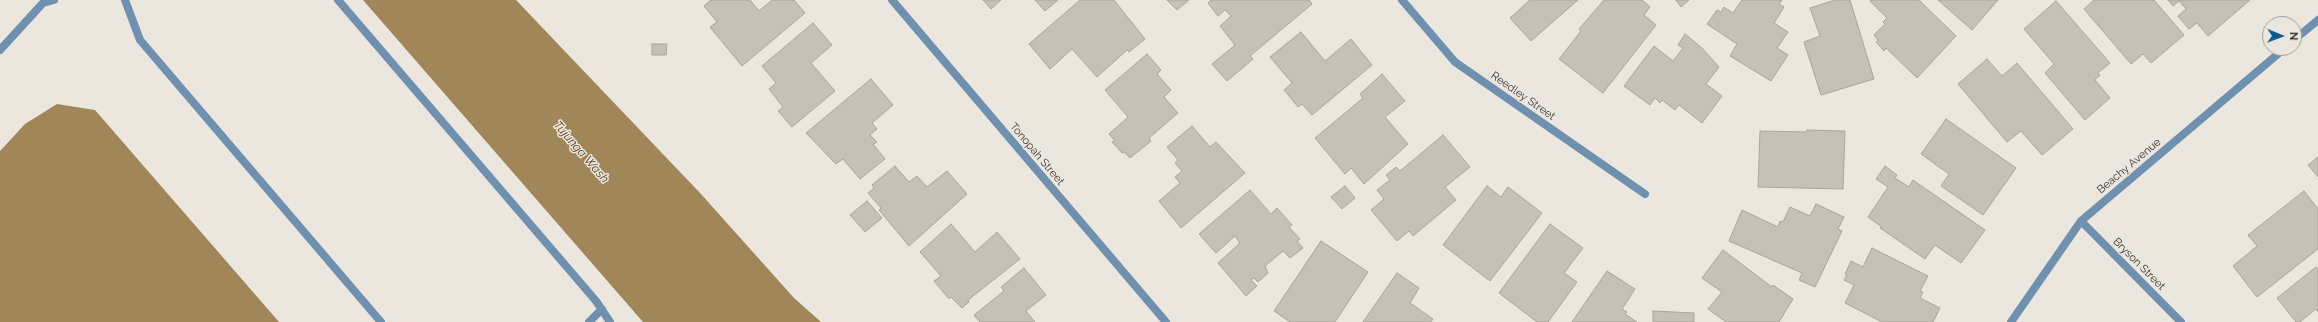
<!DOCTYPE html>
<style>
body{margin:0}
#map{position:relative;width:2318px;height:322px;overflow:hidden;background:#ece7de;font-family:Raleway,sans-serif}
canvas{display:block}
.north{position:absolute;left:2262px;top:16px;width:40px;height:40px;box-sizing:border-box;background:#ece7de;border:1px solid #a4a099;border-radius:50%;rotate:91deg;font-size:11px;font-weight:700;line-height:16px;text-align:center;color:#373531}
.north::after{content:'';display:block;margin:auto;width:14px;height:18px;background:#0d5a8d;clip-path:polygon(50% 0,100% 100%,50% 72%,0 100%)}
</style>
<div id="map">
<canvas width="2318" height="322"></canvas>
<div class="north">N</div>
</div>
<script>
const ctx = document.querySelector('canvas').getContext('2d');
ctx.lineJoin = 'round';
function paint(path, color) {
  ctx.fillStyle = color;
  ctx.fill(path, 'evenodd');
}
function toPath(rows) {
  const path = new Path2D();
  for (const r of rows) {
    path.moveTo(r[0], r[1]);
    for (let i = 2; i < r.length; i += 2) path.lineTo(r[i], r[i + 1]);
  }
  return path;
}
function stroke(path, color, width, dash) {
  ctx.strokeStyle = color;
  ctx.lineWidth = width;
  ctx.lineCap = dash ? 'butt' : 'round';
  ctx.setLineDash(dash || []);
  ctx.stroke(path);
}
function label(font, color, halo, rows, align = 'center') {
  ctx.font = font + ' Raleway,sans-serif';
  ctx.lineWidth = 3;
  ctx.setLineDash([]);
  ctx.textBaseline = 'middle';
  ctx.strokeStyle = halo;
  ctx.fillStyle = color;
  for (const [text, x, y, turn = 0] of rows) {
    ctx.save();
    ctx.translate(x, y);
    ctx.rotate((+turn || 0) * Math.PI / 180);
    ctx.textAlign = isNaN(turn) ? turn : align;
    if (halo) ctx.strokeText(text, 0, 0);
    ctx.fillText(text, 0, 0);
    ctx.restore();
  }
}
const water = toPath([
 [363,0,516,0,701,194,794,298,821,322,643,322],
 [57,104,95,110,279,322,0,322,0,151,25,124]
]);
const building = toPath([
 [711,0,750,0,759,11,772,0,794,0,805,13,742,66,710,27,717,22,704,6,711,0],
 [983,0,1001,0,991,9,983,0],
 [1035,0,1058,0,1045,11,1035,0],
 [1080,0,1114,0,1145,39,1129,52,1127,50,1097,77,1072,49,1050,69,1029,44,1080,0],
 [1167,0,1189,0,1177,10,1167,0],
 [1211,0,1309,0,1312,4,1250,56,1253,59,1227,81,1212,64,1235,45,1220,26,1231,16,1225,10,1218,16,1208,3,1211,0],
 [1530,0,1578,0,1531,41,1510,18,1530,0],
 [1604,0,1642,0,1650,7,1644,15,1656,25,1603,93,1559,59,1581,31,1579,29,1604,0],
 [1676,0,1689,0,1681,7,1676,0],
 [1742,0,1782,0,1779,4,1784,7,1774,23,1788,32,1777,48,1788,55,1771,81,1730,56,1737,44,1707,24,1717,10,1721,12,1724,7,1733,13,1742,0],
 [1835,0,1850,0,1874,79,1821,95,1804,42,1820,36,1810,8,1835,0],
 [1871,0,1919,0,1956,36,1917,78,1886,48,1884,51,1876,42,1878,40,1874,35,1885,24,1883,22,1887,18,1870,1,1871,0],
 [1938,0,1998,0,1972,30,1938,0],
 [2094,0,2154,0,2184,35,2151,63,2143,54,2131,64,2084,9,2094,0],
 [2168,0,2250,0,2208,36,2197,23,2189,29,2178,16,2186,9,2179,1,2173,6,2168,0],
 [2056,1,2110,63,2098,73,2100,75,2095,80,2110,98,2085,120,2045,73,2054,64,2024,29,2056,1],
 [813,23,832,45,811,63,835,91,792,127,778,111,783,107,769,89,776,83,762,66,813,23],
 [1301,32,1325,61,1351,39,1372,65,1312,115,1302,104,1298,107,1284,90,1292,83,1270,57,1301,32],
 [1685,34,1702,48,1719,67,1706,84,1722,96,1702,123,1679,105,1675,110,1662,100,1660,103,1655,98,1650,105,1624,86,1654,46,1673,61,1683,48,1678,45,1685,34],
 [652,44,667,44,666,55,652,55,652,44],
 [1147,54,1161,70,1157,74,1171,90,1164,97,1178,113,1149,138,1151,141,1130,158,1124,152,1122,153,1112,142,1115,141,1109,134,1128,117,1105,90,1147,54],
 [1987,59,2002,76,2017,63,2073,129,2042,155,2021,131,2007,142,1958,84,1987,59],
 [1382,74,1405,101,1385,117,1408,144,1364,184,1351,168,1345,174,1315,138,1363,98,1360,94,1382,74],
 [871,79,893,105,872,123,877,129,870,135,877,142,873,144,885,159,860,179,843,159,836,164,806,133,871,79],
 [1946,119,2016,168,1983,215,1941,186,1949,174,1921,154,1946,119],
 [1192,126,1210,147,1216,142,1245,173,1181,228,1159,201,1180,183,1175,177,1182,171,1175,163,1178,160,1167,147,1192,126],
 [1807,130,1845,131,1843,189,1758,187,1760,131,1806,132,1807,130],
 [1443,135,1470,167,1445,187,1456,200,1413,236,1409,231,1397,241,1371,210,1384,199,1377,190,1390,180,1386,175,1396,167,1400,171,1443,135],
 [2318,157,2318,177,2308,165,2318,157],
 [895,166,909,182,917,176,927,187,947,171,967,194,909,246,879,210,881,208,868,193,874,188,872,185,895,166],
 [1885,166,1897,175,1895,178,1909,187,1913,180,1985,230,1961,263,1935,245,1925,259,1880,228,1882,227,1868,217,1888,187,1876,179,1885,166],
 [1345,186,1355,198,1342,209,1331,197,1345,186],
 [1487,186,1501,197,1508,187,1542,213,1490,281,1443,245,1487,186],
 [1250,190,1271,214,1277,208,1292,225,1289,227,1300,239,1297,241,1303,248,1290,258,1283,251,1265,266,1268,273,1258,282,1254,278,1251,280,1257,286,1246,296,1218,263,1240,243,1235,236,1216,253,1199,234,1250,190],
 [2304,191,2318,209,2318,249,2257,297,2233,266,2257,246,2248,235,2304,191],
 [867,201,882,218,865,232,850,215,867,201],
 [1816,204,1844,217,1838,229,1842,231,1815,287,1799,280,1802,273,1729,241,1742,210,1778,227,1780,221,1783,222,1790,207,1810,216,1816,204],
 [951,224,975,252,997,232,1020,259,968,300,969,302,962,308,951,297,949,299,934,281,941,276,920,252,951,224],
 [1550,224,1583,248,1564,273,1577,282,1548,322,1537,322,1499,293,1550,224],
 [1321,241,1368,272,1335,322,1290,322,1274,311,1321,241],
 [1872,248,1928,276,1920,291,1923,292,1920,298,1940,308,1933,322,1882,322,1845,303,1854,285,1844,280,1847,275,1845,274,1851,261,1863,267,1872,248],
 [1723,250,1772,287,1773,285,1793,299,1779,322,1726,322,1708,309,1722,292,1702,278,1723,250],
 [2316,267,2318,270,2318,312,2316,309,2300,322,2296,322,2277,298,2316,267],
 [1024,268,1046,295,1026,311,1035,322,980,322,974,315,1004,291,1001,287,1024,268],
 [1607,271,1635,289,1622,309,1627,312,1625,314,1637,322,1572,322,1607,271],
 [1397,273,1419,288,1410,303,1433,319,1431,322,1363,322,1397,273],
 [1653,311,1694,313,1694,322,1653,322,1653,311]
]);
const service = toPath([
 [125,0,140,40,381,322],
 [338,0,596,301,610,322],
 [0,50,43,3,54,0],
 [589,322,602,309]
]);
const minor = toPath([
 [892,0,1166,322],
 [1402,0,1455,62,1645,194],
 [2294,40,2318,20],
 [2081,221,2181,322],
 [2011,322,2081,221,2285,48]
]);
const streetNames = [
 ["Reedley Street",1523,96,35],
 ["Tonopah Street",1037,154,50],
 ["Beachy Avenue",2129,166,-40],
 ["Bryson Street",2139,264,45]
];
const waterNames = [
 ["Tujunga Wash",581,152,49]
];
paint(water, '#a18659');
paint(building, '#c6c1b8');
stroke(building, '#aaa59c', 1);
stroke(service, '#6f90ae', 8);
stroke(minor, '#6f90ae', 8);
label('11px', '#373531', '#ece7de', streetNames);
label('italic 12px', '#513d18', '#ece7de', waterNames);
</script>
